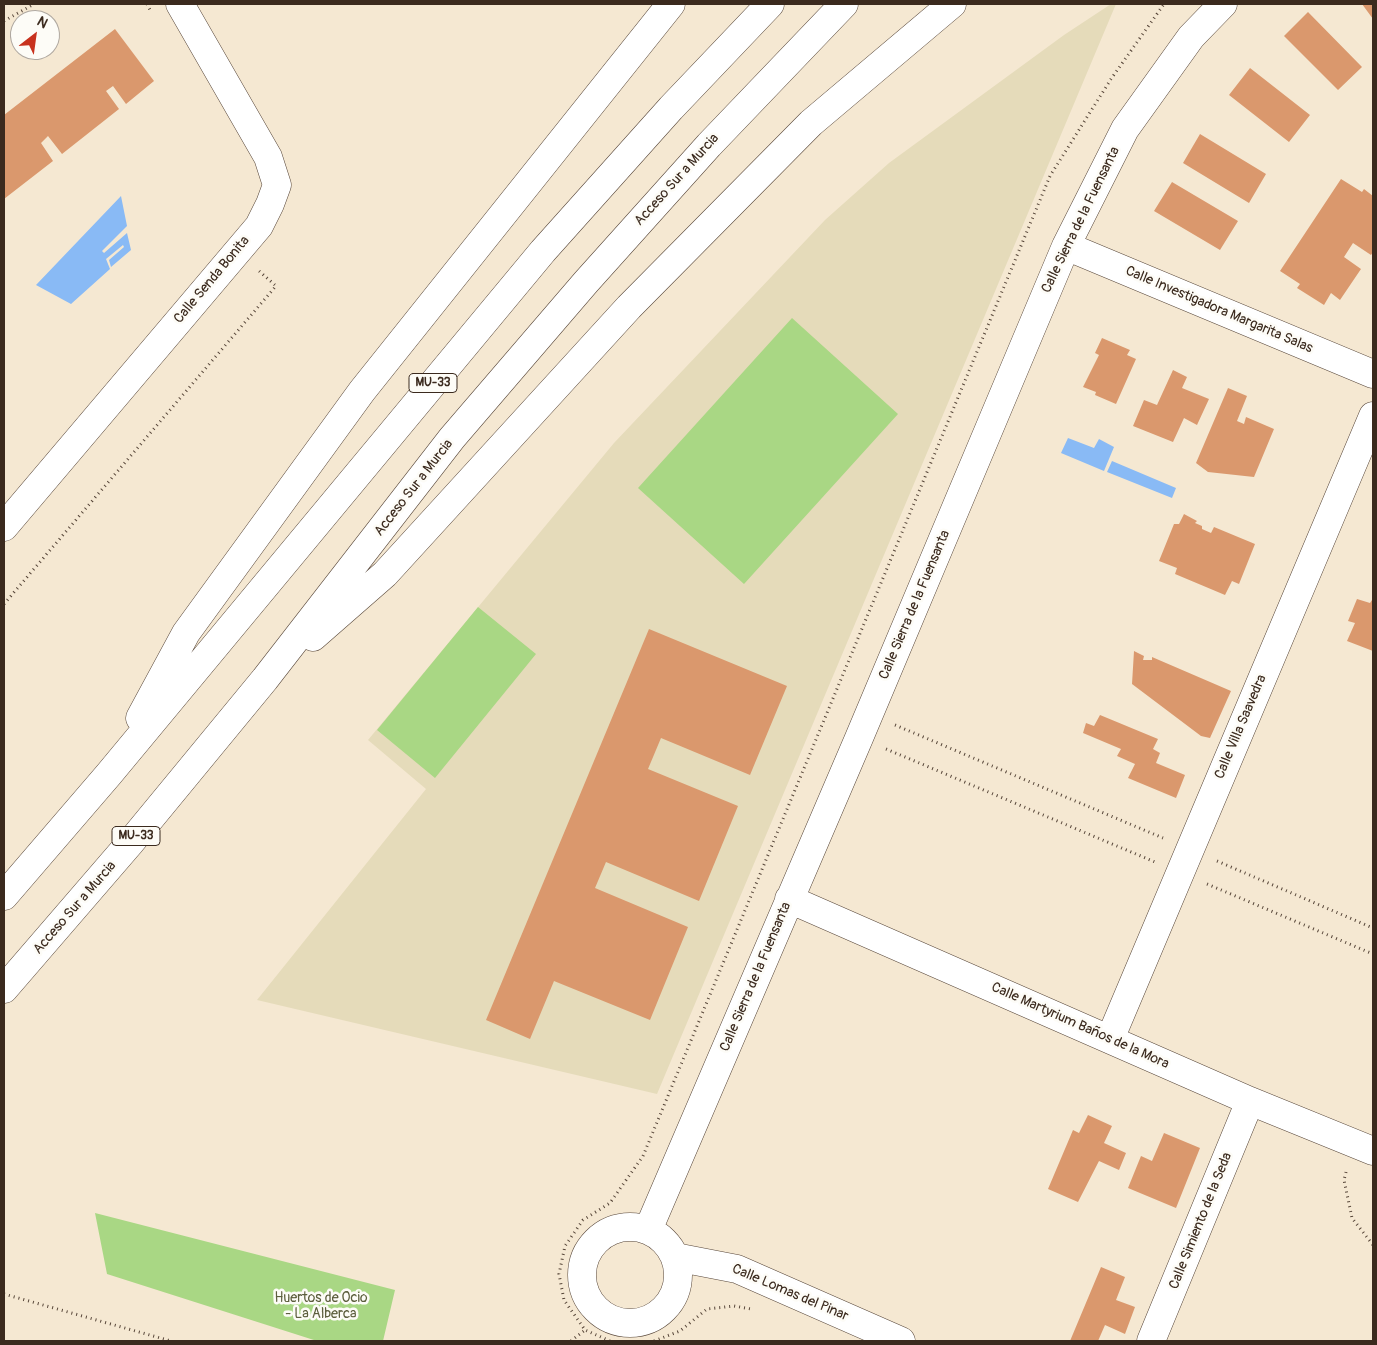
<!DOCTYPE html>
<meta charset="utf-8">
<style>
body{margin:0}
#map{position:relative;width:1377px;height:1345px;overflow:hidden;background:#f5e8d2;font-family:Pangolin,sans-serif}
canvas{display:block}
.frame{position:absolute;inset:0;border:5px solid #3b2a1e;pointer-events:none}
.north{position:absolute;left:10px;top:10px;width:50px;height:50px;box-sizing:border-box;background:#fdfcf7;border:1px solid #afa8a0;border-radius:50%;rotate:30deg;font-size:14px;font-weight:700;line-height:20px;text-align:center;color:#3b2a1e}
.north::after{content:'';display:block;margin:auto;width:18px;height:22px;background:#c8321e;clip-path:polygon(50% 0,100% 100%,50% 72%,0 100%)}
</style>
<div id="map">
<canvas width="1377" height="1345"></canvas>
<div class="frame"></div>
<div class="north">N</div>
</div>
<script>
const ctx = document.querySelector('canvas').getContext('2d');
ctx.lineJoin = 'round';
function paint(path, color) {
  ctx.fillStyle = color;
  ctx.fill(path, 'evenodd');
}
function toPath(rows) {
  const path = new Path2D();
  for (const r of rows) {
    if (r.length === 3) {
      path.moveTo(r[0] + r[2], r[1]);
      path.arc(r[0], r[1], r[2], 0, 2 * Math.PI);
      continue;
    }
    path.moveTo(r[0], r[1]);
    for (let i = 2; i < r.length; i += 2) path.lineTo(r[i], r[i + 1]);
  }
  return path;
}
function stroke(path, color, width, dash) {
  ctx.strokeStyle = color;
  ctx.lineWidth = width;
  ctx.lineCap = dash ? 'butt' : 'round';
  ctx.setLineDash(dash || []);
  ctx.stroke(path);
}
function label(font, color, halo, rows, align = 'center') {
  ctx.font = font + ' Pangolin,sans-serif';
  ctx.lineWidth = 5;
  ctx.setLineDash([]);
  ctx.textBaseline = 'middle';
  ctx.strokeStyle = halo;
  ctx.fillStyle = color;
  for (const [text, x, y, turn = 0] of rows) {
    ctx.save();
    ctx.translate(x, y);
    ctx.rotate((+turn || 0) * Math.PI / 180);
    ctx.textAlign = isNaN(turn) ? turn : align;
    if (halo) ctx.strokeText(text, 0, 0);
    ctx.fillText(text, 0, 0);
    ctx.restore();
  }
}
const built = toPath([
 [1111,4,1116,4,657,1094,257,1000,426,789,368,740,614,443,825,220,889,163,1064,35]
]);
const green = toPath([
 [792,318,898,414,744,584,638,488],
 [478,607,536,654,435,778,377,730],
 [95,1213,395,1290,383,1341,317,1341,107,1274]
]);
const water = toPath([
 [121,196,127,226,102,251,104,253,127,233,131,250,111,267,109,260,124,247,123,245,106,259,110,269,71,304,36,285],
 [1068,438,1094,448,1099,439,1114,447,1104,471,1061,453],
 [1112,461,1176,488,1172,498,1107,472]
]);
const building = toPath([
 [1362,4,1373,4,1373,19],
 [1308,12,1362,67,1338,90,1284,36],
 [115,29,154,81,126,104,113,86,106,91,119,109,62,154,48,136,41,143,53,161,4,199,4,115],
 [1250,68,1310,115,1289,142,1229,95],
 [1200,134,1266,174,1249,203,1183,163],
 [1341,179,1362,192,1364,189,1373,196,1373,252,1371,255,1353,243,1344,257,1361,269,1340,300,1331,293,1324,305,1297,288,1300,284,1280,271],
 [1172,182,1238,221,1220,250,1154,211],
 [1102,338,1130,350,1127,355,1136,359,1116,404,1095,395,1096,392,1083,387,1099,355,1095,353],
 [1173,370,1187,377,1182,388,1209,399,1197,425,1184,418,1173,442,1133,426,1144,400,1157,405],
 [1228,388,1247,396,1237,421,1244,424,1246,417,1274,429,1254,477,1208,472,1196,463],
 [1184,514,1197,521,1195,523,1202,526,1202,529,1211,533,1214,527,1255,544,1239,584,1232,581,1225,595,1175,574,1177,568,1159,561,1174,524,1179,524],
 [1357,599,1370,603,1372,600,1373,601,1373,651,1347,641,1355,623,1348,621],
 [649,629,787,686,750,775,661,738,648,769,738,806,699,901,606,862,595,888,688,927,650,1020,554,981,530,1039,486,1020],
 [1134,651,1144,656,1143,660,1152,660,1152,657,1231,691,1210,738,1201,736,1132,684],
 [1100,715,1158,739,1153,749,1160,753,1156,763,1185,775,1176,798,1128,778,1135,764,1117,756,1121,749,1083,733,1086,723,1094,726],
 [1088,1115,1112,1126,1104,1143,1126,1153,1119,1170,1099,1161,1078,1202,1048,1189,1073,1130,1079,1133],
 [1164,1133,1200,1148,1176,1208,1128,1188,1141,1156,1152,1161],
 [1101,1267,1125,1277,1116,1300,1135,1307,1125,1334,1105,1325,1098,1341,1070,1341]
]);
const path = toPath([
 [147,4,150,10],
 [4,21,34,4],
 [4,604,276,286,258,270],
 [895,725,1163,838],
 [886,749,1155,862],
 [1217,861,1373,928],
 [1207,884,1373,954],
 [1346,1172,1344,1180,1352,1218,1373,1245],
 [4,1294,171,1341],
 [571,1341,585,1330],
 [610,1341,585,1330,564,1300,559,1274,565,1246,583,1220,610,1203,643,1156,1050,176,1111,79,1164,4],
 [654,1341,680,1331,707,1309,734,1306,751,1309]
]);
const street = toPath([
 [1066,246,1373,374],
 [4,527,259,226,270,204,277,185,268,157,180,4],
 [789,899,1250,1101,1373,1151],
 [1110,1039,1373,416],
 [630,1275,48],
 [648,1230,859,738,1066,246,1125,129,1191,37,1223,4],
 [675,1257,737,1269,901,1341],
 [1151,1341,1250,1101]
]);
const highway = toPath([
 [313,637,385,574,629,307,811,123,952,4],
 [140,718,186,633,362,391,671,4],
 [4,896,109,774,543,251,671,108,770,4],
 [4,989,130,843,265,679,452,438,586,282,709,145,844,4]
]);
const shields = [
 [433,383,48],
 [136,836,48]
];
const shieldNames = [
 ["MU-33",433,383],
 ["MU-33",136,836]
];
const streetNames = [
 ["Acceso Sur a Murcia",677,180,-48],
 ["Calle Sierra de la Fuensanta",1081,220,-64],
 ["Calle Senda Bonita",212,280,-50],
 ["Calle Investigadora Margarita Salas",1219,310,23],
 ["Acceso Sur a Murcia",414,488,-52],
 ["Calle Sierra de la Fuensanta",915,605,-67],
 ["Calle Villa Saavedra",1241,727,-67],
 ["Acceso Sur a Murcia",75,908,-49],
 ["Calle Sierra de la Fuensanta",756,977,-67],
 ["Calle Martyrium Baños de la Mora",1080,1026,24],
 ["Calle Simiento de la Seda",1201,1221,-68],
 ["Calle Lomas del Pinar",790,1293,23]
];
const parkNames = [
 ["Huertos de Ocio",321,1298],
 ["- La Alberca",321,1314]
];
paint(built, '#e5dbba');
paint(green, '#a9d784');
paint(water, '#89baf5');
paint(building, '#da986d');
stroke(street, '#574639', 29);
stroke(highway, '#574639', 29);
stroke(path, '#574639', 3, [1, 4]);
stroke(street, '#fff', 28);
stroke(highway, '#fff', 28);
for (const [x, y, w] of shields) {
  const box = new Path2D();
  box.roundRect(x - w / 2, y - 9.5, w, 19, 4);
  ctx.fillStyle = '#fdfcf7';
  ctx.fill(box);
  stroke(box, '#3b2a1e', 1);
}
label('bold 12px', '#3b2a1e', null, shieldNames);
label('14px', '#3b2a1e', '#fdfcf7', streetNames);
label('14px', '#5c5e3d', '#fdfcf7', parkNames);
</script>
